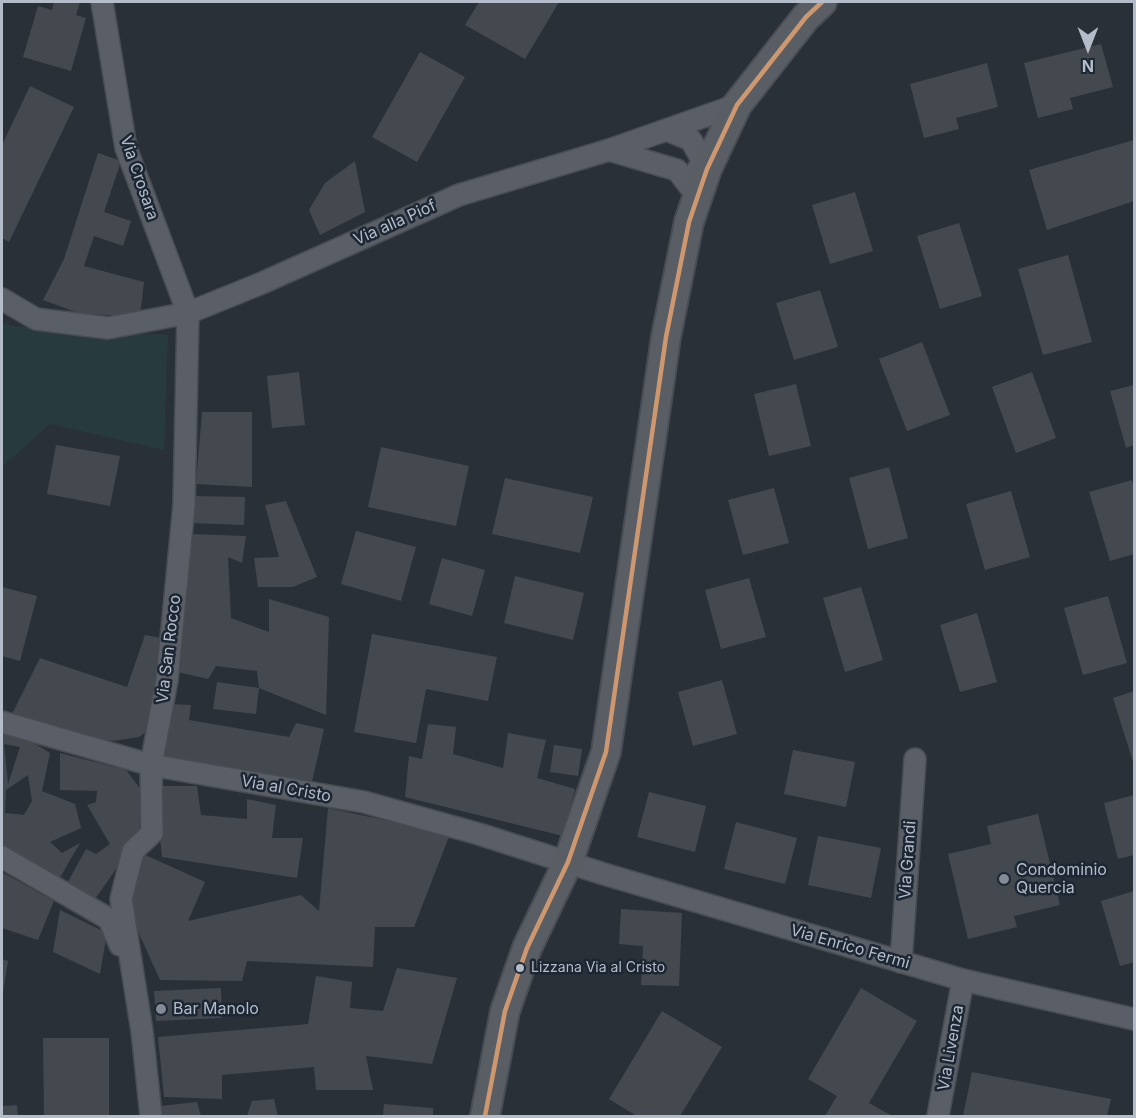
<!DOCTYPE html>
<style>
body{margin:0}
#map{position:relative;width:1136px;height:1118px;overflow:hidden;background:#2a3038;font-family:Inter,sans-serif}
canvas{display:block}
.frame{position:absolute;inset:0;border:3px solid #b4bcc9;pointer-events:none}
.north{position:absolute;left:1058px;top:18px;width:60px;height:60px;-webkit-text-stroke:4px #1d2633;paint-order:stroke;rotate:180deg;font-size:16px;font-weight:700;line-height:24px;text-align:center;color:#b4bcc9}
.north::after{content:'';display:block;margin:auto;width:21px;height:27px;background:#b4bcc9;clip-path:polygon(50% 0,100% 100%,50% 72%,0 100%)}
</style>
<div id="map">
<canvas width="1136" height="1118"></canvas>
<div class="frame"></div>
<div class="north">N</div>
</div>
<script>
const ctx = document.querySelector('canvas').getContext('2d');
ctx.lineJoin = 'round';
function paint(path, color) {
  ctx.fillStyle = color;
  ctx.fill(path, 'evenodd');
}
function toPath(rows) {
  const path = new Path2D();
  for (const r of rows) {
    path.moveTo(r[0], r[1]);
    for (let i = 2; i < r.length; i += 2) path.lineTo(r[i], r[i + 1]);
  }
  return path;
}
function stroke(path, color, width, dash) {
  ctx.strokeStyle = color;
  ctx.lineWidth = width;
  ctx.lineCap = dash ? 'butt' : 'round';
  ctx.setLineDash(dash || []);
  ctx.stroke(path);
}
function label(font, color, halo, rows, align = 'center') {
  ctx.font = font + ' Inter,sans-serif';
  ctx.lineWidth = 5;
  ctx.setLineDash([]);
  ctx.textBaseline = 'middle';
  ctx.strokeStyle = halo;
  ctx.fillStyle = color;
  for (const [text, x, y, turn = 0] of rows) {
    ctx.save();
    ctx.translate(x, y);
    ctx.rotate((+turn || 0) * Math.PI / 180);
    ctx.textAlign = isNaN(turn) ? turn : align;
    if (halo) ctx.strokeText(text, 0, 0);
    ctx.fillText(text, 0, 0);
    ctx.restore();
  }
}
const green = toPath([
 [2,322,12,326,168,335,164,450,50,424,2,467]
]);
const building = toPath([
 [54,2,80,2,76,15,86,18,71,71,23,57,38,6,52,10],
 [479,2,559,2,525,59,465,25],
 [1101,44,1113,87,1070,98,1073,109,1038,118,1024,63],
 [420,52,465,77,417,162,372,137],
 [987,63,998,107,956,118,959,129,924,138,910,84],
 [30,86,74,107,9,242,2,238,2,145],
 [1134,140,1134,201,1047,230,1029,170],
 [98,153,121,161,104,212,131,221,123,246,94,236,84,266,144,282,140,316,81,314,43,300,64,259],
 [355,161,365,212,320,235,309,210,325,183],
 [855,192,873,251,830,264,812,205],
 [959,223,982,296,940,309,917,236],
 [1068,255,1092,342,1043,355,1018,269],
 [820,290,838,347,794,360,776,303],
 [922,342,950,415,907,431,879,359],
 [299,372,305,425,272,428,267,376],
 [1032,372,1056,438,1016,453,992,387],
 [796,384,811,446,769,456,754,394],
 [1134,385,1134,445,1126,448,1110,391],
 [202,412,252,412,252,487,196,484],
 [56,445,120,456,110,506,47,494],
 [381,447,469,466,456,526,368,507],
 [889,467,908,538,868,549,849,478],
 [505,478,593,497,580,553,492,534],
 [1132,480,1134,489,1134,554,1110,561,1089,492],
 [774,488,789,543,743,555,728,500],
 [1011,491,1030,557,985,570,966,504],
 [193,496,245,497,244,525,191,523],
 [286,501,317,577,293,587,258,587,254,558,279,557,265,505],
 [356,531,416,547,401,601,341,584],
 [191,534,246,536,242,563,228,557,231,618,269,632,269,599,329,617,326,715,259,688,257,671,216,666,208,679,177,672],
 [442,558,485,570,472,616,429,604],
 [515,576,584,593,573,640,504,623],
 [749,578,766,637,721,649,705,590],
 [2,587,37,596,20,661,2,656],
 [861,587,883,660,845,672,823,598],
 [1108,596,1127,663,1083,675,1064,608],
 [977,613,997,682,960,692,940,625],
 [372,634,497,657,488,701,426,689,416,743,354,732],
 [145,635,167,639,150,729,139,737,114,741,62,735,12,714,40,658,127,687],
 [722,680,737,734,693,746,678,692],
 [217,682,259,688,256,714,213,709],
 [1134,691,1134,765,1113,698],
 [169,704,191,705,189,720,289,737,296,723,324,729,311,786,158,760],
 [428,724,456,727,453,754,503,768,508,733,546,740,537,778,575,789,563,836,405,797,409,756,422,759],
 [2,731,24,737,50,753,42,791,75,804,81,828,50,842,62,853,80,843,58,881,2,846],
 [4,744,20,747,8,784],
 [28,775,32,801,24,815,5,813,6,790],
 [554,745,582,749,578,776,550,772],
 [793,750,855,762,846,807,784,794],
 [60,753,126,770,142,791,139,836,93,902,65,887,86,849,96,854,110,844,87,805,96,802,97,791,60,790],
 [155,786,197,786,201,815,247,819,247,799,276,805,272,838,303,838,297,878,162,857],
 [649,792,706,806,695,852,637,837],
 [1134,795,1134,855,1118,859,1104,803],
 [328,808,450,834,414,927,375,927,373,967,247,961,242,981,160,980,130,914,141,853,205,882,188,921,301,895,319,911],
 [1038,814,1060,905,1014,916,1017,927,968,939,948,854,991,844,987,826],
 [736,822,797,838,785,884,724,869],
 [818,836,881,848,871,898,808,885],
 [2,872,54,901,38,940,2,928],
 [1134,891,1134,962,1120,966,1101,901],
 [621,909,682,913,679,986,641,985,643,946,619,944],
 [60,910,107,933,100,974,53,952],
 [2,959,8,961,3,993,2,993],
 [397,968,457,978,432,1064,366,1056,373,1090,316,1090,314,1067,222,1075,222,1099,164,1097,158,1037,308,1024,316,976,352,982,350,1008,383,1011],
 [221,988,222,1018,156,1021,154,991],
 [861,988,917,1021,869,1103,892,1116,825,1116,837,1096,808,1079],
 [662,1011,722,1047,680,1116,635,1116,635,1115,609,1099],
 [43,1038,109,1038,109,1116,44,1116],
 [972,1072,1111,1099,1107,1116,963,1116],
 [274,1099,278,1116,247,1116,252,1101],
 [197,1102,201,1116,162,1116,161,1106],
 [384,1104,433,1108,433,1116,383,1116],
 [17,1105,18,1116,2,1116,2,1106]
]);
const street = toPath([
 [102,2,126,148,188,313,184,505,167,680,151,765,152,833,133,851,121,899,142,1031,151,1116],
 [667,130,691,140,707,169,698,169],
 [609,150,677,170,697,196],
 [2,299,36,319,108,328,188,313,262,283,459,195,609,150,737,105],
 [2,722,151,765,364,802,479,834,604,874,963,980,1134,1019],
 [2,857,109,919,120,945],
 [901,962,915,759],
 [938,1116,963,980]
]);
const secondary = toPath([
 [485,1116,505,1011,527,948,568,862,606,752,666,337,689,222,707,169,737,105,806,17,822,2]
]);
const bus1 = toPath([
 [485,1116,505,1011,527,948,568,862,606,752,666,337,689,222,707,169,737,105,806,17,822,2]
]);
const markers = [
 [1004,879,6,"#848b96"],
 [520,968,5,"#b4bcc9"],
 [161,1009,6,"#848b96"]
];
const busNames = [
 ["Lizzana Via al Cristo",531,968]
];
const streetNames = [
 ["Via Crosara",139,178,71],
 ["Via alla Piof",395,223,-24],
 ["Via San Rocco",169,649,-83],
 ["Via al Cristo",286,789,10],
 ["Via Grandi",908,860,-86],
 ["Via Enrico Fermi",850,947,16],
 ["Via Livenza",951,1048,-80]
];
const poiNames = [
 ["Condominio",1016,870],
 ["Quercia",1016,888],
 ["Bar Manolo",173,1009]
];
paint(green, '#273a3e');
paint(building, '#444950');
stroke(street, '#484c53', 24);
stroke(secondary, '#484c53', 32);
stroke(street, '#5a5e66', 21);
stroke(secondary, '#595d64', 28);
stroke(bus1, '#cd976f', 4.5);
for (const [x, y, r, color] of markers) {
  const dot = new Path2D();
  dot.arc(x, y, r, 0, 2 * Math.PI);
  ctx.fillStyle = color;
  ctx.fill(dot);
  stroke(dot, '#1d2633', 2);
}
label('14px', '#b4bcc9', '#1d2633', busNames, 'left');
label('16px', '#b4bcc9', '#1d2633', streetNames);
label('16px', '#b4bcc9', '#1d2633', poiNames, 'left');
</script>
